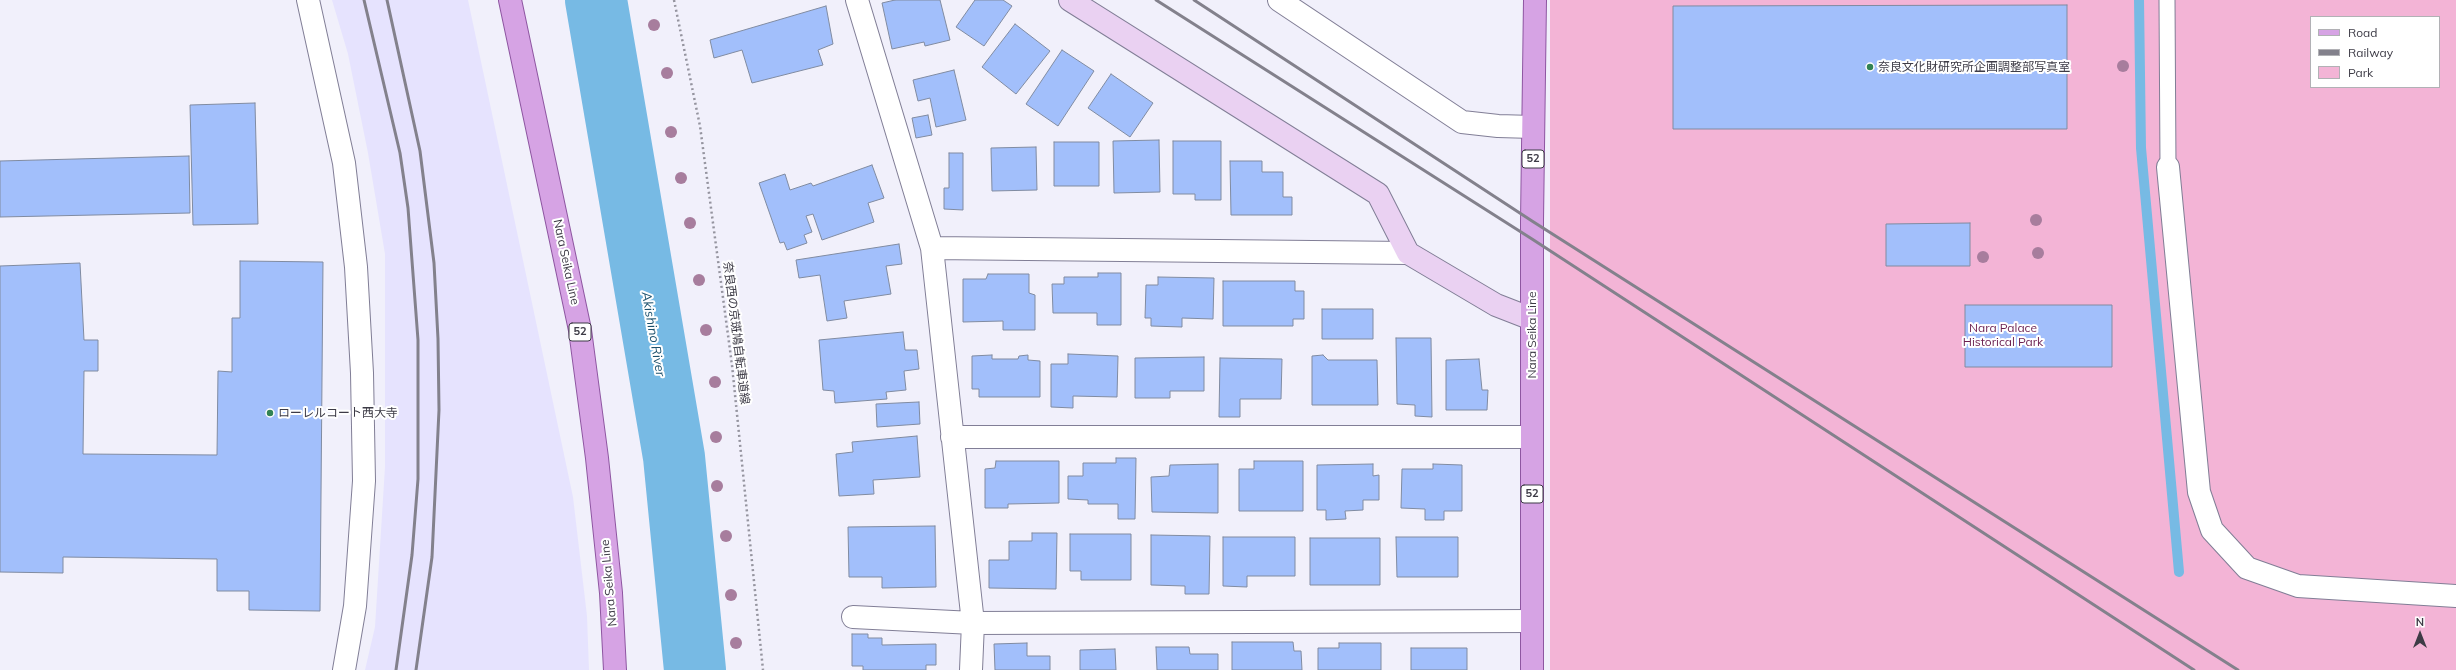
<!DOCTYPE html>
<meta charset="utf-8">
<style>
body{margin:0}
#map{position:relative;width:2456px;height:670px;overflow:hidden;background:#f1f0fb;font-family:Mulish,sans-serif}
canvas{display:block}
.legend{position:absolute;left:2310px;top:16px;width:130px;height:72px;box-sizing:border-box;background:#fff;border:1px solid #b1b1b5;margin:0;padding:5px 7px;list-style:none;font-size:12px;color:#3d3b46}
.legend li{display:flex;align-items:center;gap:8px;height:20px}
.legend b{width:20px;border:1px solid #b1b1b5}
.north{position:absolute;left:2400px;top:614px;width:40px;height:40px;-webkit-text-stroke:3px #fff;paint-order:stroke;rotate:0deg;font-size:11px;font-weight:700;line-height:16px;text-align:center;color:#3d3b46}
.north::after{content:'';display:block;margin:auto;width:14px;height:18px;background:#3d3b46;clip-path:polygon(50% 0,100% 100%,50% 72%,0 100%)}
</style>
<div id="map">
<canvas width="2456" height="670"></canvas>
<ul class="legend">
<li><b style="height:5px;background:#d6a3e4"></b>Road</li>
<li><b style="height:5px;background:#83818c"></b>Railway</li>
<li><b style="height:11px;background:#f3b4d6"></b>Park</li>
</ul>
<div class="north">N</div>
</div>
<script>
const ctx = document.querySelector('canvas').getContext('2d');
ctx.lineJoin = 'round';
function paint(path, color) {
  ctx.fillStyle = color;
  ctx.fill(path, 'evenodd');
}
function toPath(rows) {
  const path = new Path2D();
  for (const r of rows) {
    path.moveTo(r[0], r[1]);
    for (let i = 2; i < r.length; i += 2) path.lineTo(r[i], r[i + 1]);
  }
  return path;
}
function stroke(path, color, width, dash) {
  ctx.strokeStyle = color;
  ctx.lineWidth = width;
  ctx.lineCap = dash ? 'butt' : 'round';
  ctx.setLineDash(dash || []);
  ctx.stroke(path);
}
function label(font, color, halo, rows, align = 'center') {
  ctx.font = font + ' Mulish,"Noto Sans JP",sans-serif';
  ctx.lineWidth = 4;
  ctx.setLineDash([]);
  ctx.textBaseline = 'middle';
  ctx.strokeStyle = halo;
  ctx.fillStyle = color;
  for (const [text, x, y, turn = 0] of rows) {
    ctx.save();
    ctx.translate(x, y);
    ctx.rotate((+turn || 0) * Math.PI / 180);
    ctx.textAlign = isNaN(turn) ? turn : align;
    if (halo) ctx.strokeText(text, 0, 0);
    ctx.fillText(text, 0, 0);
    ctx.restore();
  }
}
const built = toPath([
 [332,0,468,0,573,497,587,616,589,670,365,670,375,627,385,467,385,254,368,153,348,54]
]);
const green = toPath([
 [1550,0,2456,0,2456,670,1550,670],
 [2311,17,2439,17,2439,87,2311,87]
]);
const stream = toPath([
 [2139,0,2141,148,2179,572]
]);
const river = toPath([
 [596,0,674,457,695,670]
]);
const building = toPath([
 [895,0,940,0,950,40,925,46,924,42,892,49,882,3,895,0],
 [975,0,1003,0,1012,6,984,46,956,27,975,0],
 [2067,5,2067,129,1673,129,1673,6,2067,5],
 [826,6,833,44,818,50,823,65,752,83,742,50,714,58,710,40,826,6],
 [1015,24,1050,51,1016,94,982,67,1015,24],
 [1062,50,1094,71,1058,126,1026,104,1062,50],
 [954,70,966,120,936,127,930,98,918,101,913,80,954,70],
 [1111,74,1153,103,1130,137,1088,108,1111,74],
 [255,103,258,224,193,225,190,105,255,103],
 [928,115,932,135,916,138,912,118,928,115],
 [1159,140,1160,192,1114,193,1113,141,1159,140],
 [1173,141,1221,141,1221,200,1195,200,1195,194,1173,194,1173,141],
 [1054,142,1099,142,1099,186,1054,186,1054,142],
 [1036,147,1037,190,992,191,991,148,1036,147],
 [949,153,963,153,963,210,944,209,944,188,949,188,949,153],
 [189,156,190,213,0,217,0,161,189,156],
 [1230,161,1262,161,1262,172,1283,172,1283,197,1292,197,1292,215,1231,215,1230,161],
 [872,165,884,198,868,203,874,222,822,240,813,214,806,216,812,232,804,235,807,243,787,250,784,242,780,243,759,183,785,174,790,190,811,183,813,186,872,165],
 [1970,223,1970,266,1886,266,1886,224,1970,223],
 [899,244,902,264,886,266,891,294,844,301,847,318,827,321,820,275,799,278,796,260,899,244],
 [240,261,323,262,320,611,249,610,249,591,217,591,217,559,63,557,63,573,0,572,0,266,80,263,84,340,98,340,98,371,84,371,83,454,217,455,218,371,232,372,232,318,240,318,240,261],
 [1098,273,1121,273,1121,325,1097,325,1097,313,1053,313,1052,284,1064,284,1064,277,1098,277,1098,273],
 [988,274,1029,274,1029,293,1035,295,1035,330,1003,330,1003,321,963,322,963,279,986,279,988,274],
 [1158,277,1214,278,1213,319,1182,318,1182,327,1151,326,1151,318,1145,318,1146,285,1158,285,1158,277],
 [1223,281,1295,281,1295,291,1304,291,1304,319,1293,319,1293,326,1223,326,1223,281],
 [1965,305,2112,305,2112,367,1965,367,1965,305],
 [1322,309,1373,309,1373,339,1322,339,1322,309],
 [903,332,905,350,917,350,919,369,904,371,906,390,886,392,887,399,835,403,834,391,823,390,819,340,903,332],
 [1396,338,1431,338,1432,417,1415,416,1415,405,1397,404,1396,338],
 [1068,354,1118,356,1117,397,1073,396,1073,408,1051,407,1051,364,1068,364,1068,354],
 [992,355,992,359,1018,359,1019,356,1028,355,1028,360,1040,361,1040,397,979,397,979,389,972,389,972,356,992,355],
 [1323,355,1328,360,1377,360,1378,405,1312,405,1312,356,1323,355],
 [1204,357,1204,391,1170,391,1170,398,1135,398,1135,358,1204,357],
 [1220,358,1282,359,1281,399,1240,399,1240,417,1219,417,1220,358],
 [1479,359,1482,390,1488,390,1487,410,1446,410,1446,360,1479,359],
 [919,402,920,424,877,427,876,404,919,402],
 [917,436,920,477,873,480,874,494,839,496,836,454,853,452,852,442,917,436],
 [1116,458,1136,458,1135,519,1118,519,1118,504,1088,504,1088,500,1068,499,1068,476,1083,476,1083,463,1116,463,1116,458],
 [996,461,1059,461,1059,503,1008,504,1008,508,985,508,985,469,995,468,996,461],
 [1254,461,1303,461,1303,511,1239,511,1239,469,1254,469,1254,461],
 [1218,464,1218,513,1152,512,1151,477,1169,476,1170,465,1218,464],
 [1373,464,1373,476,1379,475,1379,500,1363,500,1363,510,1345,511,1346,519,1326,520,1326,510,1317,510,1317,465,1373,464],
 [1433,464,1462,465,1462,511,1444,511,1444,520,1425,520,1425,509,1401,508,1402,469,1433,469,1433,464],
 [935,526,936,587,882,588,882,577,849,577,848,527,935,526],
 [1032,533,1057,533,1056,589,989,588,989,560,1009,560,1009,541,1032,541,1032,533],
 [1070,534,1131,534,1131,580,1081,580,1081,571,1070,571,1070,534],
 [1151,535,1210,536,1209,594,1185,594,1185,586,1151,585,1151,535],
 [1223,537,1295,537,1295,576,1247,576,1247,587,1223,586,1223,537],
 [1396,537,1458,537,1458,577,1397,577,1396,537],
 [1310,538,1380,538,1380,585,1310,585,1310,538],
 [852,634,868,634,868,638,882,638,882,645,936,644,936,665,926,665,926,670,863,670,863,666,852,666,852,634],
 [1232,642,1293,642,1294,651,1301,651,1302,670,1232,670,1232,642],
 [1027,643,1027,656,1050,656,1050,670,995,670,994,644,1027,643],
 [1339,643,1381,643,1381,670,1318,670,1318,648,1339,648,1339,643],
 [1156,647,1189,647,1190,654,1218,654,1218,670,1157,670,1156,647],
 [1411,648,1467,648,1467,670,1411,670,1411,648],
 [1115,649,1116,670,1080,670,1080,650,1115,649]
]);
const path = toPath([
 [674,0,700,126,732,365,763,670]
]);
const lane = toPath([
 [2167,0,2168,167]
]);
const street = toPath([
 [308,0,344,163,356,267,362,373,364,481,355,606,344,670],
 [857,0,932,248,973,623,971,670],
 [1279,0,1462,122,1498,126,1533,127],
 [2168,167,2199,492,2212,530,2247,568,2298,586,2456,596],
 [932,248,1408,253],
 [952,437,1532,437],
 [853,617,973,623,1532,621]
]);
const secondary = toPath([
 [1070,0,1378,194,1408,253,1496,305,1532,319]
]);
const primary = toPath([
 [510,0,580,330,597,458,611,593,615,670],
 [1532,670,1532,221,1535,0]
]);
const rail = toPath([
 [364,0,400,153,408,208,418,340,418,479,412,555,396,670],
 [387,0,420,151,434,263,438,339,439,410,432,557,416,670],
 [1156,0,1532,239,2194,670],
 [1194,0,1532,221,2238,670]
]);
const trees = [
 [654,25],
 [2123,66],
 [667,73],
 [671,132],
 [681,178],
 [2036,220],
 [690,223],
 [2038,253],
 [1983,257],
 [699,280],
 [706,330],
 [715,382],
 [716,437],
 [717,486],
 [726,536],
 [731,595],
 [736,643]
];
const markers = [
 [1870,67,4,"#328354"],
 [270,413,4,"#328354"]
];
const shields = [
 [1533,159,22],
 [580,332,22],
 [1532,494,22]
];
const shieldNames = [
 ["52",1533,159],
 ["52",580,332],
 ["52",1532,494]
];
const poiNames = [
 ["奈良文化財研究所企画調整部写真室",1878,67],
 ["ローレルコート西大寺",278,413]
];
const streetNames = [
 ["Nara Seika Line",566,262,78],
 ["奈良西の京斑鳩自転車道線",736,333,83],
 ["Nara Seika Line",1532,335,-90],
 ["Nara Seika Line",609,583,-95]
];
const parkNames = [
 ["Nara Palace",2003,328],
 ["Historical Park",2003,342]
];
const waterNames = [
 ["Akishino River",653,334,80]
];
paint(built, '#e6e3fe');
paint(green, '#f3b4d6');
stroke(stream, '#77bae4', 10);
stroke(river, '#77bae4', 62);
paint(building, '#a2bffb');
stroke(building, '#808ba1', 1);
stroke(lane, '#817e96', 17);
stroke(street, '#817e96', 24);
stroke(secondary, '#817e96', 24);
stroke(primary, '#8e56a1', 24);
stroke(path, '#95949f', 2.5, [2, 3]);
stroke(lane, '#fff', 15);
stroke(street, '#fff', 22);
stroke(secondary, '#ead1f2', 22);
stroke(primary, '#d6a3e4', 22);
stroke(rail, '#83818c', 3);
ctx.fillStyle = '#a77d9d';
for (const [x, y] of trees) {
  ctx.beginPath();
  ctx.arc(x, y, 6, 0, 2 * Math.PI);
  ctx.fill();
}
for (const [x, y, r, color] of markers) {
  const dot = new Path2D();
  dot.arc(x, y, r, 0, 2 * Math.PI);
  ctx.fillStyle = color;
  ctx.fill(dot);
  stroke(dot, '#fff', 1.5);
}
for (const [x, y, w] of shields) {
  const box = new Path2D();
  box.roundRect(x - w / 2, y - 9, w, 18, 3);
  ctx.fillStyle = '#fff';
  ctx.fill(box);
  stroke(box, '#3d3b46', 1);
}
label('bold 11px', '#3d3b46', null, shieldNames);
label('12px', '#3d3b46', '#fff', poiNames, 'left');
label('12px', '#3d3b46', '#fff', streetNames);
label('12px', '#6b1f50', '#fff', parkNames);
label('italic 13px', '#1b506c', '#fff', waterNames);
</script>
